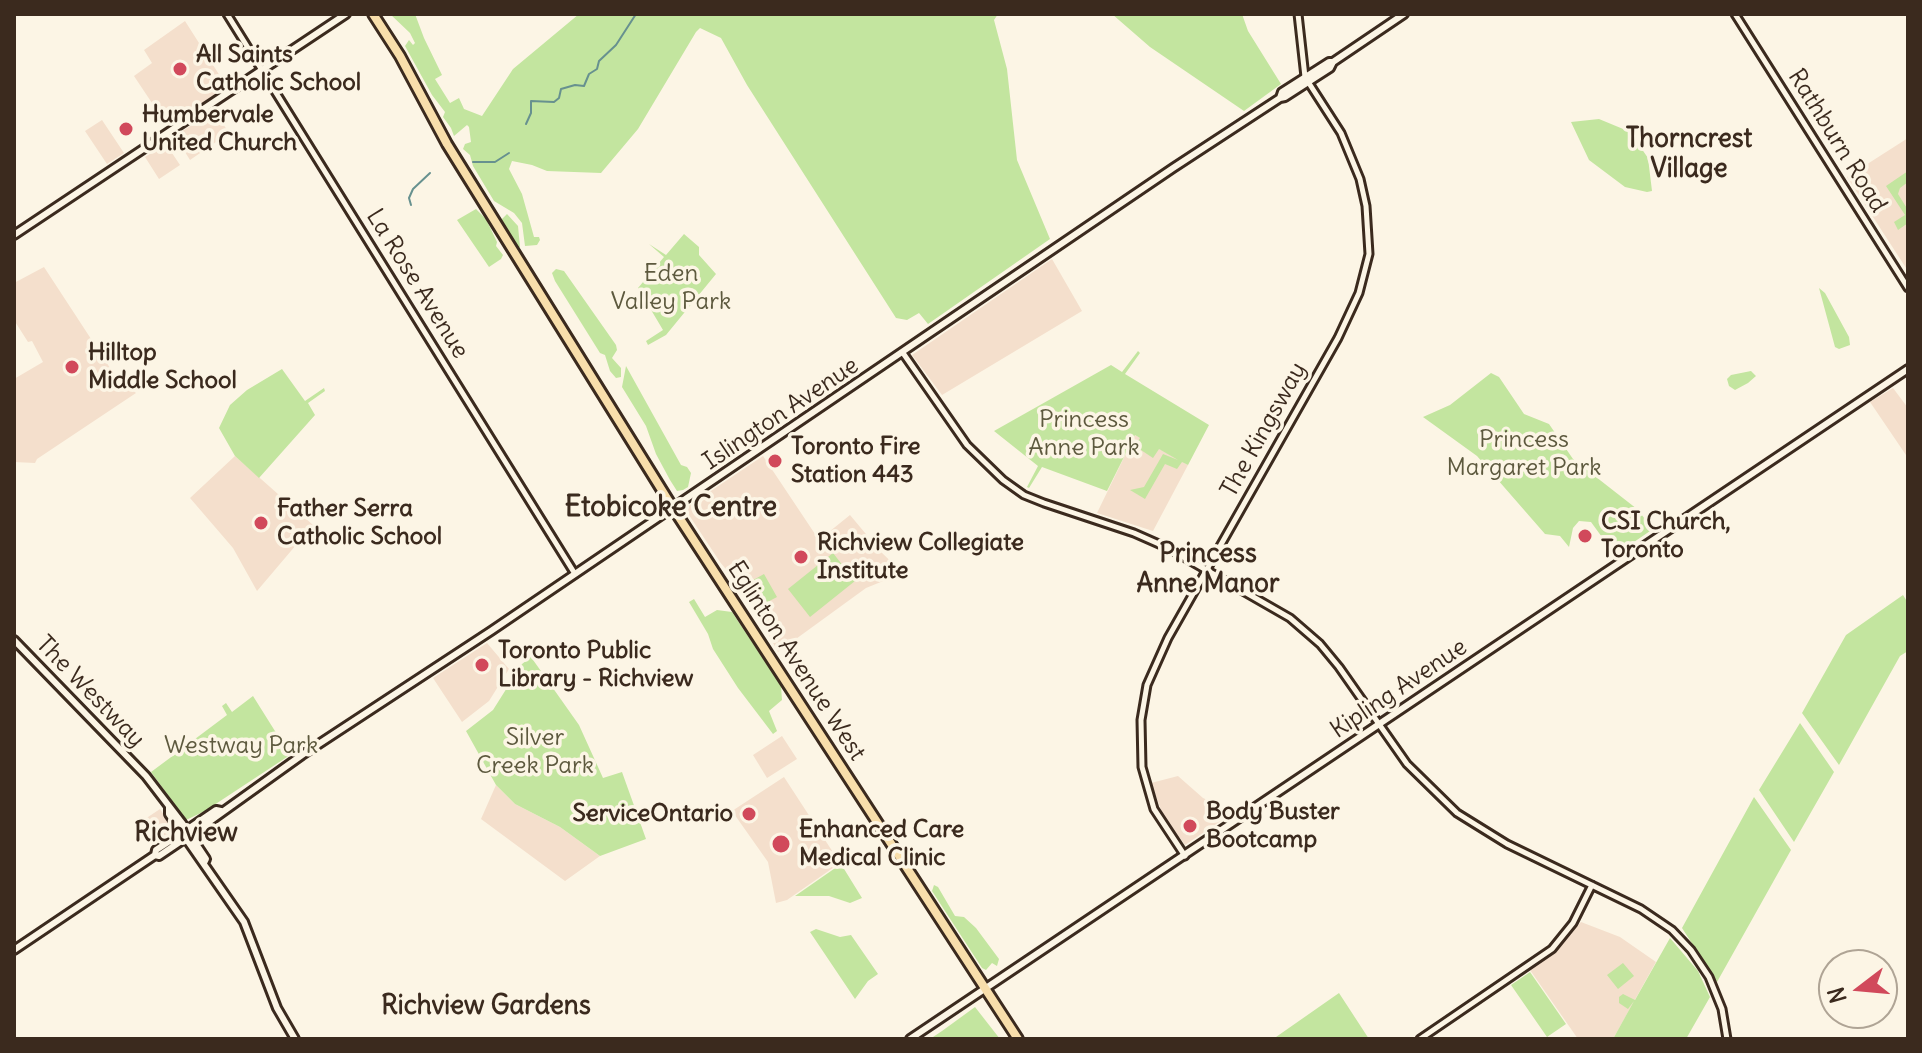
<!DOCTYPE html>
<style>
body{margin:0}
#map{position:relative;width:1922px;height:1053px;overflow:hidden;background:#fcf5e5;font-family:Delius,sans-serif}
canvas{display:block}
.frame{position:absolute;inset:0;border:16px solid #3b2a1e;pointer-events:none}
.north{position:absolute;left:1818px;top:949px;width:80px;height:80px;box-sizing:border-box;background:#fcf5e5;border:2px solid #afa495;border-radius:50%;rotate:254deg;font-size:22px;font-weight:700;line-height:32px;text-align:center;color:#3b2a1e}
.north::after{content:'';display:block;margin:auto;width:28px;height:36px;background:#d1495b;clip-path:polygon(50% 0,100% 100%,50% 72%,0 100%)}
</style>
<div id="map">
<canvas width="1922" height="1053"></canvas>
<div class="frame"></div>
<div class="north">N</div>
</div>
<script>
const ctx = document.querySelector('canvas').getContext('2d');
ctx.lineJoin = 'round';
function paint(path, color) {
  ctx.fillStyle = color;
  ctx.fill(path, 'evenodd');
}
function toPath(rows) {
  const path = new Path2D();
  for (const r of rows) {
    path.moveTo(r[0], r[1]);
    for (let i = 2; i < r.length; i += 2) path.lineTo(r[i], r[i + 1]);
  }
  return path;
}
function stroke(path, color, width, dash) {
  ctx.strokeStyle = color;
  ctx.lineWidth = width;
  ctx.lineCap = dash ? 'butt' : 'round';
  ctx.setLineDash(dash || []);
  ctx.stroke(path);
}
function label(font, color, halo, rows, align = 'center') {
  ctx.font = font + ' Delius,sans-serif';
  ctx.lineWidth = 7;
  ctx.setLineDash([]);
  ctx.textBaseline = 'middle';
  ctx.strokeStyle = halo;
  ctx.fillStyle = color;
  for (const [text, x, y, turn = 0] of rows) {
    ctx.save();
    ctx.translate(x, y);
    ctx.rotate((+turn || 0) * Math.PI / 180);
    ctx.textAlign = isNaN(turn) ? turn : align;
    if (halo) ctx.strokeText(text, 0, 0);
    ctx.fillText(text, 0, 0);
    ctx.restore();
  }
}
const built = toPath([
 [185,21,227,87,168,127,134,76,152,63,144,50],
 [214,110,229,133,190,160,175,136],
 [102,120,124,153,107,164,85,131],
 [1908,138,1908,271,1847,177],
 [166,144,180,165,159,179,145,157],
 [1052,259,1082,311,942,395,912,355],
 [44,267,112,371,136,393,37,459,35,463,14,462,14,379,43,362,32,341,28,342,14,320,14,283],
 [1893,388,1908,408,1908,458,1870,402],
 [1135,435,1188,465,1153,531,1097,513],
 [235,456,313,525,257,591,233,548,190,498],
 [763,456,819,540,850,515,881,552,903,573,866,588,778,652,740,582,734,579,720,562,687,512,687,507],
 [487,643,509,669,489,701,462,722,433,678],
 [782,736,797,759,767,778,753,755],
 [1178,776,1203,798,1234,812,1185,845,1163,815,1151,783],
 [784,777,840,863,787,900,776,903,768,862,732,811],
 [496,785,515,804,560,827,600,856,565,881,481,819],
 [160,809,174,830,157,843,142,821],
 [1581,922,1620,937,1656,962,1613,1039,1578,1039,1530,970,1562,944]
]);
const green = toPath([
 [390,14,415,14,424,38,442,75,435,79,450,103,459,98,464,109,482,116,513,69,579,14,998,14,994,20,1007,69,1017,160,1050,239,928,324,919,313,907,320,896,318,747,85,721,38,700,28,696,32,638,129,601,173,547,171,532,165,512,161,509,169,522,194,534,237,539,237,540,240,537,245,525,246,522,223,514,213,494,201,473,166,470,155,463,149,465,144,471,142,469,127,467,125,454,136,451,128,443,117,445,112,432,95,405,46,409,40,413,45,415,43,410,33],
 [1112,14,1242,14,1248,31,1281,84,1244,111,1150,47],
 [1599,119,1628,131,1639,145,1648,158,1652,191,1647,192,1625,187,1589,160,1571,122],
 [1908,171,1908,182,1900,188,1898,194,1908,210,1908,223,1898,230,1894,222,1905,215,1886,186],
 [476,209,486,219,497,242,496,246,503,255,501,259,489,267,457,220],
 [507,214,518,226,520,247,517,249,500,221],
 [684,234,699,247,699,255,716,274,666,335,648,345,646,341,663,330,638,288,664,257,649,244,666,255],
 [556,269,564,271,616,345,617,350,612,358,621,368,621,377,616,378,610,371,605,355,600,353,555,281,552,273],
 [1819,288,1825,293,1849,337,1850,345,1839,349,1835,347],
 [1138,351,1140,353,1125,374,1209,425,1188,465,1182,462,1177,469,1165,464,1145,499,1130,490,1144,487,1163,454,1178,460,1159,449,1153,458,1135,446,1140,438,1135,435,1107,491,1042,467,1029,488,1027,487,1038,466,994,431,1111,365,1122,372],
 [626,366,681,465,687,467,691,473,688,487,683,490,677,491,670,480,656,454,646,426,622,387],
 [282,369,305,401,324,388,325,391,308,403,315,415,259,478,235,456,219,428,230,405,247,390],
 [1751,371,1756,376,1748,383,1735,390,1729,386,1727,379,1731,375],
 [1491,373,1499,377,1524,414,1549,424,1573,459,1637,509,1653,529,1615,555,1591,522,1579,521,1573,528,1569,547,1560,536,1545,534,1477,456,1423,417,1450,405],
 [833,553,855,581,810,617,788,589],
 [764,574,777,597,758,607,746,584],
 [1903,595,1908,603,1908,651,1900,656,1839,765,1802,713,1846,635],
 [694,599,705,617,717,610,732,612,781,686,782,700,769,711,777,731,773,734,738,688,713,649,708,634,689,602],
 [531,657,579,725,603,778,622,772,646,839,600,856,560,827,515,804,496,785,466,731,493,710,522,664],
 [253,696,290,755,205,811,186,820,151,772,186,746,183,741,189,739,191,742,227,715,222,706,226,703,232,712],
 [1800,723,1834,772,1794,842,1759,790],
 [1754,797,1791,850,1717,982,1682,928],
 [841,864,862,898,850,903,829,896,795,896],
 [934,885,938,887,955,916,964,917,976,928,999,959,997,966,992,963,986,970,982,968,932,891],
 [816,929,840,937,851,935,878,974,868,981,855,999,810,932],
 [1670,938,1698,971,1710,997,1686,1039,1613,1039,1634,1001,1628,1009,1619,1003,1619,997,1623,994,1635,1000],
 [1623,963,1634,976,1618,989,1607,975],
 [1530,972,1566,1024,1547,1037,1511,985],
 [1339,993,1369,1039,1278,1039,1276,1037],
 [975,1007,1000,1039,930,1039,942,1031]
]);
const stream = toPath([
 [526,124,531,113,531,101,554,102,559,98,561,89,575,85,584,86,589,74,597,69,599,61,616,45,636,14],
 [473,162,495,162,509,153],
 [411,205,409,198,413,189,430,173]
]);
const tertiary = toPath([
 [227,14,575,574],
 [1735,14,1908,288],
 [903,353,967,445,1003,480,1024,495,1044,503,1134,533,1168,548,1290,618,1320,644,1339,667,1407,764,1457,813,1507,844,1641,909,1672,930,1691,950,1709,977,1722,1009,1727,1039],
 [1185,856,1154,809,1142,767,1141,720,1147,685,1168,638,1338,338,1359,293,1369,254,1366,206,1360,179,1341,133,1305,77,1298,14],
 [1420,1039,1552,949,1573,923,1592,885]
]);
const secondary = toPath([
 [1280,98,1282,92,1329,62,1333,62,1404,14],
 [14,235,346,14],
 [14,640,146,776,182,823,206,859,204,863],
 [169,807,169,814,244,922,277,1008,295,1039],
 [155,855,159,856,196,831,302,755,491,631,1173,168,1280,98,1285,97,1330,68,1333,62],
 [14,950,155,855,156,850,191,827,216,810,221,811],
 [910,1039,1908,369]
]);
const primary = toPath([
 [373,14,400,56,447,144,673,508,1018,1039]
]);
const markers = [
 [180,69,8,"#d1495b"],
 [126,129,8,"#d1495b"],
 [72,367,8,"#d1495b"],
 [775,461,8,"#d1495b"],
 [261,523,8,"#d1495b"],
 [1585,536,8,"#d1495b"],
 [801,557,8,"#d1495b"],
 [482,665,8,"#d1495b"],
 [749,814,8,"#d1495b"],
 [1190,826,8,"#d1495b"],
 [781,844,10,"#d1495b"]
];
const poiNames = [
 ["All Saints",196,55],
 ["Catholic School",196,83],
 ["Humbervale",142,115],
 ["United Church",142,143],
 ["Hilltop",88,353],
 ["Middle School",88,381],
 ["Toronto Fire",791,447],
 ["Station 443",791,475],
 ["Father Serra",277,509],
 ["Catholic School",277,537],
 ["CSI Church,",1601,522],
 ["Toronto",1601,550],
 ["Richview Collegiate",817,543],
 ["Institute",817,571],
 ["Toronto Public",498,651],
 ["Library - Richview",498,679],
 ["Body Buster",1206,812],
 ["Bootcamp",1206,840],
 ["ServiceOntario",733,814,"right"],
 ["Enhanced Care",799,830],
 ["Medical Clinic",799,858]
];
const streetNames = [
 ["Rathburn Road",1837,141,58],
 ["La Rose Avenue",417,284,58],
 ["Islington Avenue",781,414,-34],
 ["The Kingsway",1264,430,-61],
 ["Eglinton Avenue West",796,661,57],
 ["Kipling Avenue",1399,689,-34],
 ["The Westway",90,692,46]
];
const parkNames = [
 ["Eden",671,274],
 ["Valley Park",671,302],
 ["Princess",1084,420],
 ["Anne Park",1084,448],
 ["Princess",1524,440],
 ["Margaret Park",1524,468],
 ["Silver",535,738],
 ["Creek Park",535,766],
 ["Westway Park",241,746]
];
const neighbourhoodNames = [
 ["Thorncrest",1689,140],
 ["Village",1689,170],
 ["Princess",1208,555],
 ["Anne Manor",1208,585],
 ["Richview",186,834],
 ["Richview Gardens",486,1007]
];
const quarterNames = [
 ["Etobicoke Centre",671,508]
];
paint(built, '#f4dfcc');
paint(green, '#c3e59f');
stroke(stream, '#67918f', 2);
stroke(tertiary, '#3b2a1e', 11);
stroke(secondary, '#3b2a1e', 12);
stroke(primary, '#3b2a1e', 14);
stroke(tertiary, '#fcf5e5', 5);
stroke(secondary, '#fcf5e5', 6);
stroke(primary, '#f8deab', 8);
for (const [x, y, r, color] of markers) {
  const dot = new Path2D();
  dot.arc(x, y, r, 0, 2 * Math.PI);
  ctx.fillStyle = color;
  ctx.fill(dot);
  stroke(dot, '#fcf5e5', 3);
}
label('bold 24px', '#3b2a1e', '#fcf5e5', poiNames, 'left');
label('24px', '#3b2a1e', '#fcf5e5', streetNames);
label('24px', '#5d593e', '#fcf5e5', parkNames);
label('bold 26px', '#3b2a1e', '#fcf5e5', neighbourhoodNames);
label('bold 28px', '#3b2a1e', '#fcf5e5', quarterNames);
</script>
